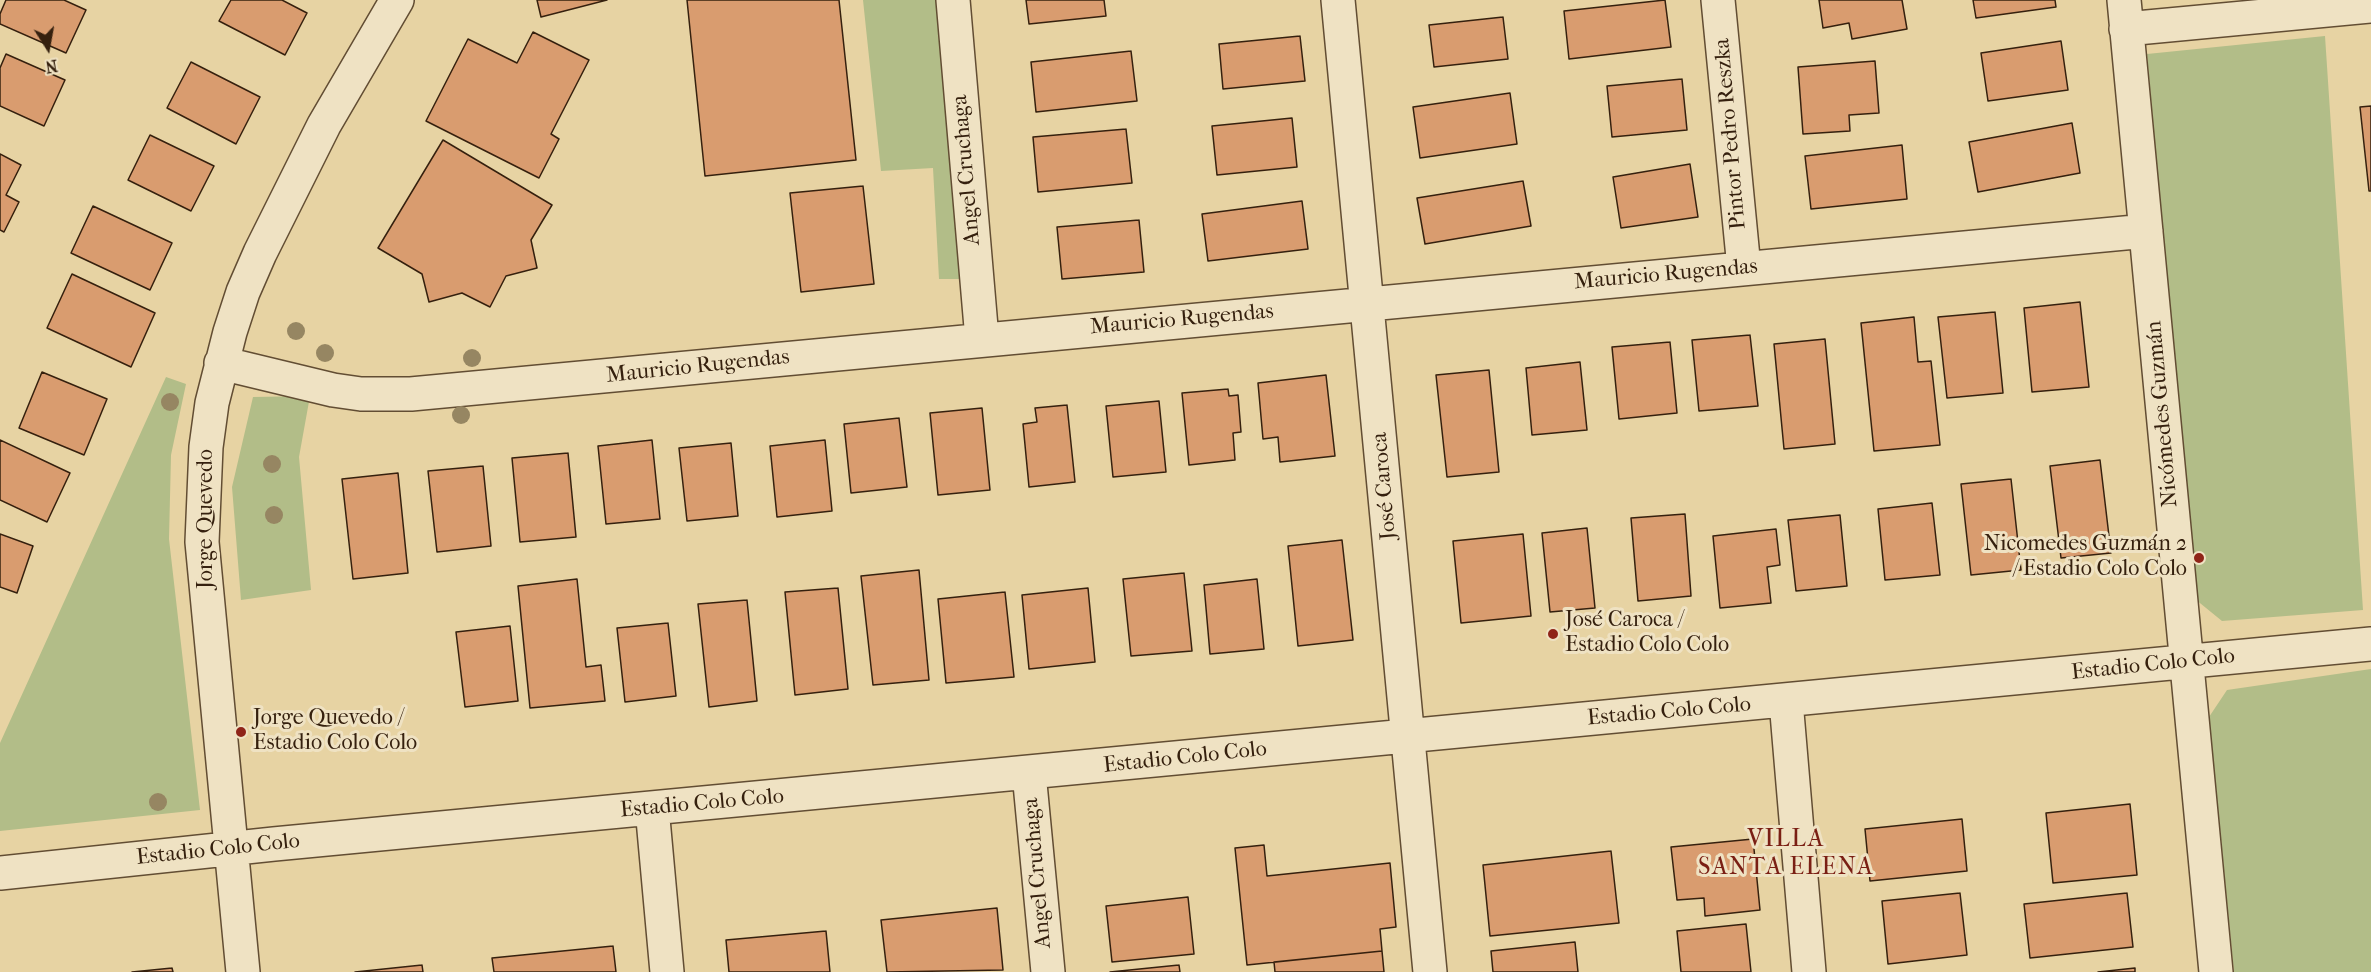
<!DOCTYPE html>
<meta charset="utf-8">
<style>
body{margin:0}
#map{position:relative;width:2371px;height:972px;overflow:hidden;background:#e7d3a3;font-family:"IM FELL French Canon",serif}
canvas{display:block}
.north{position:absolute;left:18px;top:18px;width:60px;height:60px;-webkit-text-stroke:4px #efe2c3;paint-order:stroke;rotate:169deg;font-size:16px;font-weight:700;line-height:24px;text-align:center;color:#35200e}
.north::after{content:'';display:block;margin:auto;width:21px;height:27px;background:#35200e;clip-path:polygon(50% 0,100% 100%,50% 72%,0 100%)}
</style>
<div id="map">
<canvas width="2371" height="972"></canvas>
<div class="north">N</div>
</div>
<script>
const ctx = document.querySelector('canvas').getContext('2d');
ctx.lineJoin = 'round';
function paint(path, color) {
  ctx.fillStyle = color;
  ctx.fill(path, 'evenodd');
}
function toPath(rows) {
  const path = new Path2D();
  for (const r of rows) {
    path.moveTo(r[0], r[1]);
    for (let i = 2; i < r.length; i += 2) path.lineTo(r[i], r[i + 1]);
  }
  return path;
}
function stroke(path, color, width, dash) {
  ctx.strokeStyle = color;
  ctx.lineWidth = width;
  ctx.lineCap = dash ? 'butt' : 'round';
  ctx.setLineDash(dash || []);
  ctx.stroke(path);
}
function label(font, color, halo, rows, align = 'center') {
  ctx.font = font + ' "IM FELL French Canon",serif';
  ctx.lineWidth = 6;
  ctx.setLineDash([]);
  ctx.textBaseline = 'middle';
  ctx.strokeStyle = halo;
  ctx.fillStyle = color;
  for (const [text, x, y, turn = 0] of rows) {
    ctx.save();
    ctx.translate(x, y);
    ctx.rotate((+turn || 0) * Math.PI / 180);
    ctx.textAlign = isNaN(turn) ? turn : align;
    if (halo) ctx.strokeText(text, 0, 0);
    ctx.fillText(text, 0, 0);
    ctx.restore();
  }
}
const green = toPath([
 [863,0,937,0,962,279,939,279,933,168,881,171],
 [2325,36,2363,610,2222,621,2195,599,2147,54],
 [166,377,186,384,171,455,169,539,200,810,0,831,0,743],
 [310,396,299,457,311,590,241,600,232,487,253,397],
 [2371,669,2371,972,2234,972,2209,717,2227,690]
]);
const building = toPath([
 [6,0,64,0,86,10,66,53,0,24,0,14,6,0],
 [231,0,282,0,307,13,285,55,219,21,231,0],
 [537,0,607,0,541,17,537,0],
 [687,0,839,0,856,160,705,176,687,0],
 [1026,0,1104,0,1106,16,1029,24,1026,0],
 [1665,0,1671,47,1569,59,1564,11,1665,0],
 [1819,0,1902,0,1907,29,1852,39,1849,23,1823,28,1819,0],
 [1973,0,2055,0,2056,7,1976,18,1973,0],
 [1503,17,1508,59,1434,67,1429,25,1503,17],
 [533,32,589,60,551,134,559,139,539,178,426,121,468,39,517,63,533,32],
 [1300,36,1305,81,1223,89,1219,44,1300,36],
 [2061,41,2068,90,1988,101,1981,53,2061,41],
 [1131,51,1137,101,1036,112,1031,62,1131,51],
 [6,54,65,80,44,126,0,106,0,68,6,54],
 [1875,61,1879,113,1849,115,1850,131,1803,134,1798,67,1875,61],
 [191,62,260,97,236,144,167,108,191,62],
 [1682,79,1687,130,1612,137,1607,86,1682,79],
 [1510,93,1517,144,1420,158,1413,107,1510,93],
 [2371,106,2371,191,2369,191,2360,107,2371,106],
 [1292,118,1297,167,1217,175,1212,126,1292,118],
 [2072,123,2080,173,1978,192,1969,142,2072,123],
 [1126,129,1132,183,1038,192,1033,137,1126,129],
 [150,135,214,166,191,211,128,180,150,135],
 [443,140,552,205,531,240,537,268,506,276,490,307,462,293,429,302,422,274,378,248,443,140],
 [1902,145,1907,199,1811,209,1805,156,1902,145],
 [0,154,21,165,6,195,19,202,4,232,0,230,0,154],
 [1690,164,1698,217,1621,228,1613,177,1690,164],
 [1523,181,1531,226,1425,244,1417,198,1523,181],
 [863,186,874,284,801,292,790,193,863,186],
 [1302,201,1308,249,1208,261,1202,214,1302,201],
 [93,206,172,243,150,290,71,253,93,206],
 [1139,220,1144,272,1062,279,1057,227,1139,220],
 [72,274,155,313,131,367,47,328,72,274],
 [2080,302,2089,387,2032,392,2024,308,2080,302],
 [1995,312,2003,393,1947,398,1938,317,1995,312],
 [1914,317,1918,362,1931,361,1940,445,1874,451,1861,323,1914,317],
 [1750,335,1758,406,1699,411,1692,340,1750,335],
 [1825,339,1835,444,1784,449,1774,344,1825,339],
 [1670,342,1677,413,1619,419,1612,347,1670,342],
 [1580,362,1587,430,1532,435,1526,368,1580,362],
 [1489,370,1499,472,1447,477,1436,375,1489,370],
 [42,372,107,399,84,455,19,428,42,372],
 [1326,375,1335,456,1280,462,1278,437,1263,439,1258,383,1326,375],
 [1228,389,1229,396,1238,395,1241,432,1233,433,1235,460,1189,465,1182,393,1228,389],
 [1159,401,1166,472,1113,477,1106,406,1159,401],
 [1067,405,1075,482,1029,487,1023,424,1037,422,1035,408,1067,405],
 [982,408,990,490,938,495,930,413,982,408],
 [899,418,907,487,851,493,844,424,899,418],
 [0,440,70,473,47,522,0,500,0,440],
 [652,440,660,519,606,524,598,446,652,440],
 [825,440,832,511,777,517,770,446,825,440],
 [731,443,738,516,687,521,679,448,731,443],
 [568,453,576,537,520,542,512,458,568,453],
 [2100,460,2111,553,2061,558,2050,466,2100,460],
 [483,466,491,546,437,552,428,471,483,466],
 [398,473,408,573,353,579,342,479,398,473],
 [2011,479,2021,570,1971,575,1961,484,2011,479],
 [1932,503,1940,575,1885,580,1878,509,1932,503],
 [1685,514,1691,596,1638,601,1631,518,1685,514],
 [1840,515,1847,586,1796,591,1788,520,1840,515],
 [1587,528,1595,608,1550,612,1542,533,1587,528],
 [1776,529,1780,565,1767,567,1771,603,1720,608,1713,536,1776,529],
 [0,534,33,546,17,593,0,587,0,534],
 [1523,534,1531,616,1461,623,1453,541,1523,534],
 [1342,540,1353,640,1298,646,1288,546,1342,540],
 [919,570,929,680,873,685,861,576,919,570],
 [1184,573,1192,651,1131,656,1123,579,1184,573],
 [577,579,586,667,601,665,605,701,530,708,518,586,577,579],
 [1257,579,1264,649,1210,654,1204,585,1257,579],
 [838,588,848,689,795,695,785,592,838,588],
 [1088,588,1095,662,1029,669,1022,595,1088,588],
 [1005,592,1014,677,946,683,938,599,1005,592],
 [747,600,757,701,709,707,698,604,747,600],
 [668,623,676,696,625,702,617,628,668,623],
 [510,626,518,701,465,707,456,632,510,626],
 [2130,804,2137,875,2053,883,2046,813,2130,804],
 [1962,819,1967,871,1870,881,1865,829,1962,819],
 [1753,839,1760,910,1705,916,1704,898,1677,900,1671,847,1753,839],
 [1264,845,1267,876,1390,863,1396,927,1380,929,1382,951,1247,965,1235,848,1264,845],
 [1611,851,1619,923,1490,936,1483,865,1611,851],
 [1960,893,1967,955,1888,964,1882,901,1960,893],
 [2127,893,2133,947,2030,958,2024,904,2127,893],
 [1188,897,1194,954,1112,962,1106,906,1188,897],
 [997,908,1003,970,887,972,881,920,997,908],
 [1746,924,1751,972,1681,972,1677,931,1746,924],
 [826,931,830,972,729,972,726,940,826,931],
 [1575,942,1578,972,1493,972,1491,951,1575,942],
 [613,946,616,972,494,972,492,958,613,946],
 [1382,951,1384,972,1275,972,1274,962,1382,951],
 [422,965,423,972,355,972,422,965],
 [1179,965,1180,972,1110,972,1179,965],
 [172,968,173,972,132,972,172,968],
 [2135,968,2135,972,2098,972,2135,968]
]);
const minor = toPath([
 [953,0,982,339],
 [1338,0,1430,972],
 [1718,0,1744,268],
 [2124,0,2216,972],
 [2126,29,2371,6],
 [221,363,333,390,361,394,411,394,2146,231],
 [1786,701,1809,972],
 [1029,773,1048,972],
 [652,808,667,972],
 [0,873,274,844,2371,644],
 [243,972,202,542,206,447,212,403,230,332,243,292,260,253,324,125,397,0]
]);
const trees = [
 [296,331],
 [325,353],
 [472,358],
 [170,402],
 [461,415],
 [272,464],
 [274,515],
 [158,802]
];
const markers = [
 [2199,558,6,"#8f2418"],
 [1553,634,6,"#8f2418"],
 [241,732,6,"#8f2418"]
];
const streetNames = [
 ["Pintor Pedro Reszka",1731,134,-95],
 ["Angel Cruchaga",967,170,-95],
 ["Mauricio Rugendas",1666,275,-5],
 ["Mauricio Rugendas",1182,320,-5],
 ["Mauricio Rugendas",698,367,-6],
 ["Nicómedes Guzmán",2163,414,-95],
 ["José Caroca",1385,486,-95],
 ["Jorge Quevedo",207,519,-90],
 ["Estadio Colo Colo",2153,665,-6],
 ["Estadio Colo Colo",1669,712,-5],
 ["Estadio Colo Colo",1185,758,-6],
 ["Estadio Colo Colo",702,804,-5],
 ["Estadio Colo Colo",218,850,-6],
 ["Angel Cruchaga",1038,873,-95]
];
const poiNames = [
 ["Nicomedes Guzmán 2",2187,545,"right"],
 ["/ Estadio Colo Colo",2187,570,"right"],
 ["José Caroca /",1565,621],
 ["Estadio Colo Colo",1565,646],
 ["Jorge Quevedo /",253,719],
 ["Estadio Colo Colo",253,744]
];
const neighbourhoodNames = [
 ["VILLA",1786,840],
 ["SANTA ELENA",1786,868]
];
paint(green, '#b2bd88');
paint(building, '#d99c6f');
stroke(building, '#35200e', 1.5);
stroke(minor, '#624d33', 36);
stroke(minor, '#efe2c3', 33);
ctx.fillStyle = '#968662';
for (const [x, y] of trees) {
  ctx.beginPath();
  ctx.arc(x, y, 9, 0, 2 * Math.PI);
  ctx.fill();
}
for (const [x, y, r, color] of markers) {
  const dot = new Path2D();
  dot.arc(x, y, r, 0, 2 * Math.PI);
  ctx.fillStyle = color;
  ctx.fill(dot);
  stroke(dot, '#efe2c3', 2);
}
label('22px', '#35200e', '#efe2c3', streetNames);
label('22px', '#35200e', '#efe2c3', poiNames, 'left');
ctx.letterSpacing = '1.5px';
label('24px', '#7a1f14', '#efe2c3', neighbourhoodNames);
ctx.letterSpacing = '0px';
</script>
